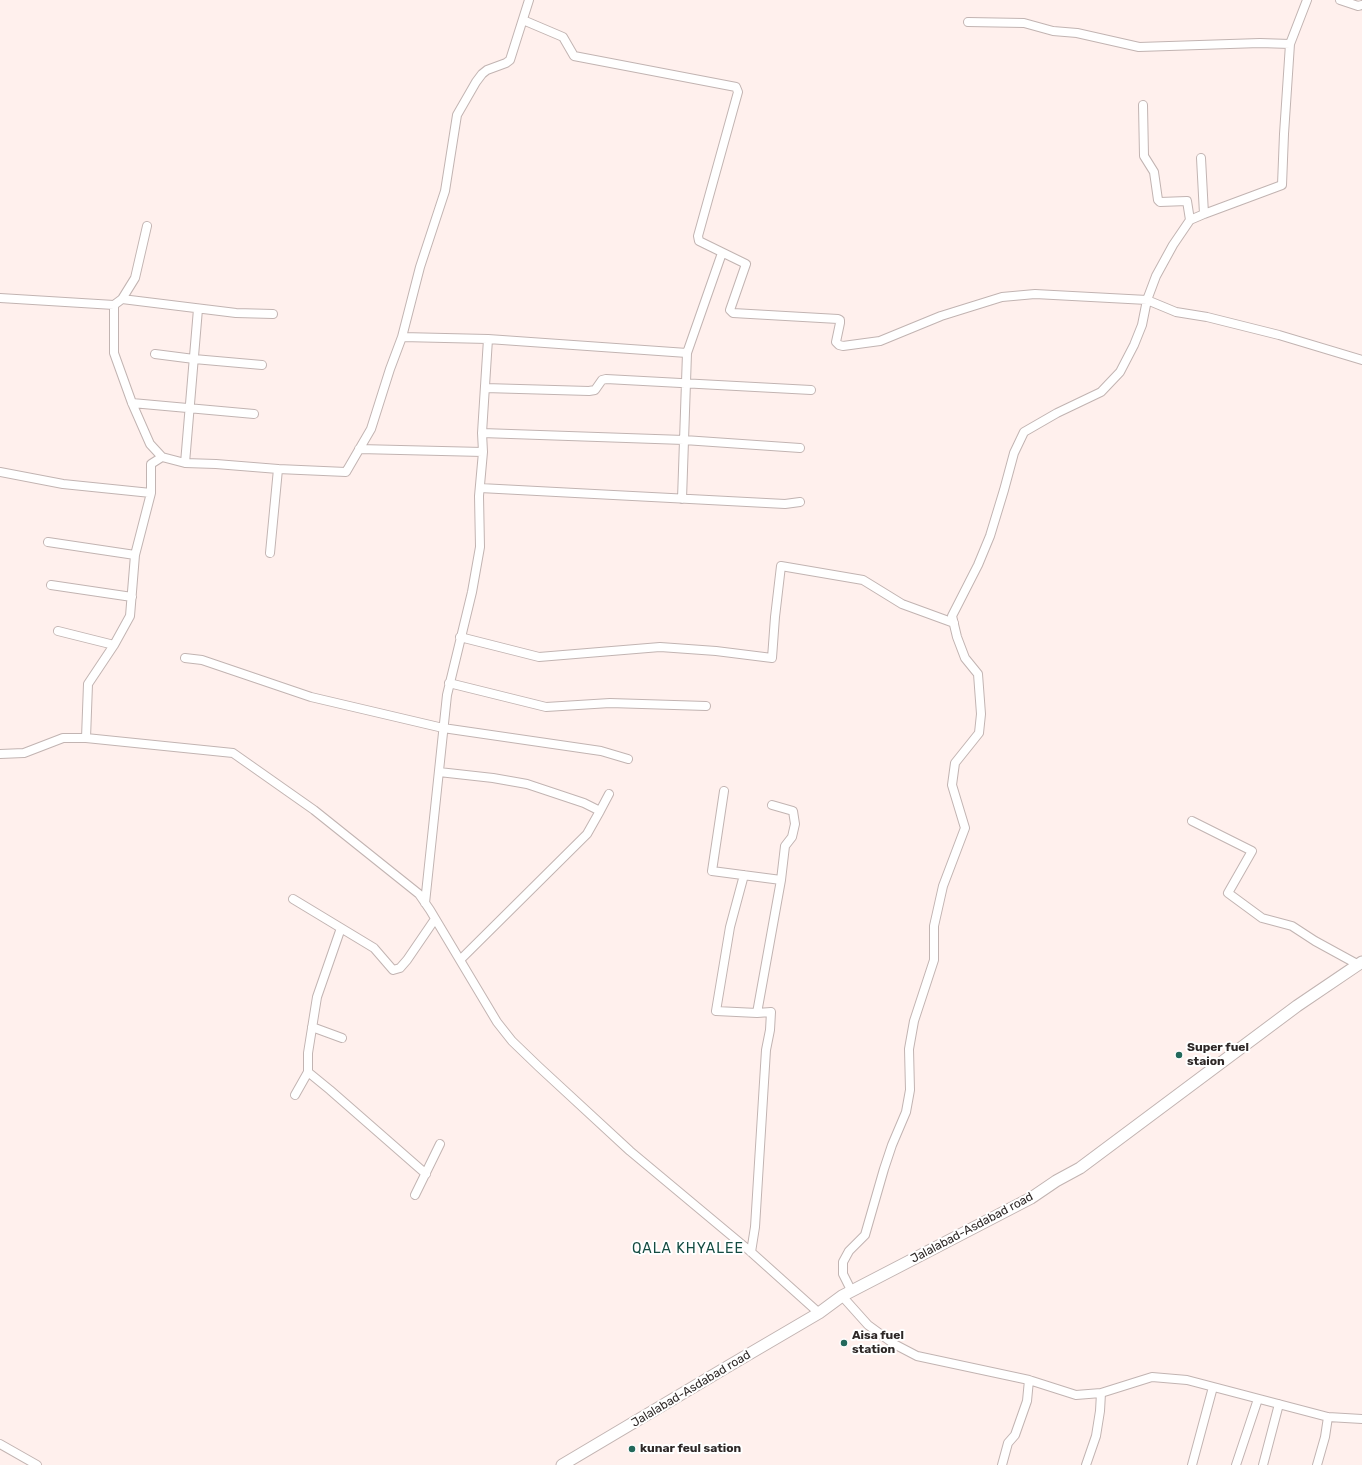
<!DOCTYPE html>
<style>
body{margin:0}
canvas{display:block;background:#fff0ed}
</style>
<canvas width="1362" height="1465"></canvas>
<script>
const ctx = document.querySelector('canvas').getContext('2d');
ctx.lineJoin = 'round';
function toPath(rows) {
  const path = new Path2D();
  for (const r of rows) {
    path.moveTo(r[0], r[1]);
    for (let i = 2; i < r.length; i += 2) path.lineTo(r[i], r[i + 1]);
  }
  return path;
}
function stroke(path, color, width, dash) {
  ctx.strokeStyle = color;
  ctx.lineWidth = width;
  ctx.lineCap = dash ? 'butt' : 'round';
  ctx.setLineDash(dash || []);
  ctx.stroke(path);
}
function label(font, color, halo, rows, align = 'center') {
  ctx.font = font + ' Rubik,sans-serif';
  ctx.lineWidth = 4;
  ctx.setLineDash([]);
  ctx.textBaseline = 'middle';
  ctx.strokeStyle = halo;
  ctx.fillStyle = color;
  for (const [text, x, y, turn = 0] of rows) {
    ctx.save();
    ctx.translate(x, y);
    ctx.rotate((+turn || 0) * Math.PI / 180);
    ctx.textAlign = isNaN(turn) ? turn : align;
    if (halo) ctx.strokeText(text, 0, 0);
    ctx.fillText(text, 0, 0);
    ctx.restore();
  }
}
const minor = toPath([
 [1340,0,1358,6,1362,5],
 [523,20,563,37,574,56,736,87,738,92,698,236,699,241,746,264,730,310,733,313,838,319,840,320,840,323,836,342,839,345,843,346,880,341,941,316,1002,297,1035,294,1147,300,1176,312,1207,317,1279,335,1362,360],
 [968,22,1024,23,1053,31,1077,33,1139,47,1260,43,1290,44],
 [1143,105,1144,156,1154,172,1158,200,1160,202,1187,201,1190,220],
 [1201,158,1204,214],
 [147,226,135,278,122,299,114,305,114,353,132,403,150,444,162,457],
 [0,298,114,305],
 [122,299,236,313,273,314],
 [402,337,488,339,482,433,483,452,479,496,480,547,472,592,447,695,425,903],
 [488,339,687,353],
 [155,354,194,359,262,365],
 [485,388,589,391,595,390,602,380,606,379,811,390],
 [132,403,254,414],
 [482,433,684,440,800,448],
 [359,449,483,452],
 [185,463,198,309],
 [0,472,63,484,151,493],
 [480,488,785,504,800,502],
 [682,499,687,353,722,253],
 [48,542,135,555],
 [270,553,278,469],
 [51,585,132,597],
 [58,631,114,645],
 [460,637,539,657,660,647,716,651,772,658,775,617,781,566,863,580,902,604,954,623],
 [185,658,202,660,311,697,443,728,601,751,628,759],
 [449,683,546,707,610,703,706,706],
 [86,738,88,684,114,645,130,616,135,555,151,493,151,464,162,457,185,463,216,464,278,469,346,472,371,429,390,369,402,337,420,267,445,191,457,115,476,82,482,74,487,70,506,63,510,60,529,0],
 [0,754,24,753,63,738,86,738,233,753,314,810,419,894,430,910,497,1022,512,1041,539,1067,630,1151,751,1252,819,1313],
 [439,772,493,778,527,784,584,803,600,811],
 [724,791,712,871,781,880],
 [1192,821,1252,851,1228,893,1262,918,1292,926,1315,941,1357,964],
 [744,875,730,927,716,1011,757,1013,771,1012,770,1030,766,1050,755,1227,751,1252],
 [293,899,374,948,393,970,400,968,407,960,435,919],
 [460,960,587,834,600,811,609,794],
 [757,1013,781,880,785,846,792,837,795,824,793,811,772,805],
 [312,1027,342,1038],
 [308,1072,330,1090,426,1174],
 [295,1095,308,1072,308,1053,317,997,341,928],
 [415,1195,440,1144],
 [851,1290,843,1274,843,1262,849,1251,865,1235,884,1169,892,1145,906,1112,910,1090,909,1049,914,1021,934,960,934,926,943,886,965,828,952,785,955,763,979,733,981,714,978,674,965,658,957,637,952,616,978,565,990,536,1004,490,1014,453,1024,432,1057,413,1101,392,1120,372,1134,345,1142,325,1147,300,1156,276,1173,245,1190,220,1204,214,1282,185,1284,134,1290,44,1307,0],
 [842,1296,868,1325,894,1344,917,1356,1029,1380,1076,1395,1101,1393,1152,1377,1187,1380,1328,1417,1362,1419],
 [0,1444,37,1465],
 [1002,1465,1008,1443,1015,1435,1027,1401,1029,1380],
 [1086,1465,1096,1436,1100,1411,1101,1393],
 [1192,1465,1213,1387],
 [1236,1465,1258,1399],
 [1263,1465,1279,1404],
 [1317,1465,1325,1437,1328,1417]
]);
const major = toPath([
 [562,1465,732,1364,819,1313,842,1296,1031,1198,1056,1181,1080,1168,1297,1006,1362,962]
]);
const markers = [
 [1179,1055,4,"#23685b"],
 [844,1343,4,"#23685b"],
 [632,1449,4,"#23685b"]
];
const poiNames = [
 ["Super fuel",1187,1048],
 ["staion",1187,1062],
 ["Aisa fuel",852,1336],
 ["station",852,1350],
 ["kunar feul sation",640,1449]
];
const streetNames = [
 ["Jalalabad-Asdabad road",972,1228,-28],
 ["Jalalabad-Asdabad road",691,1389,-31]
];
const quarterNames = [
 ["QALA KHYALEE",688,1249]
];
stroke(minor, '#c2b4b2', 10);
stroke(major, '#c2b4b2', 13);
stroke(minor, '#fff', 8);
stroke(major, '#fff', 11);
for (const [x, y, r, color] of markers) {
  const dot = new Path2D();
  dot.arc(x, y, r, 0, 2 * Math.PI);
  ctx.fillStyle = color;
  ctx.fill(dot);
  stroke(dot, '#fff', 1.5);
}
label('bold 12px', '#2e2827', '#fff', poiNames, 'left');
label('12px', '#2e2827', '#fff', streetNames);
ctx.letterSpacing = '1px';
label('14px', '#144c42', '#fff', quarterNames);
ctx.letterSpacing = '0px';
</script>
